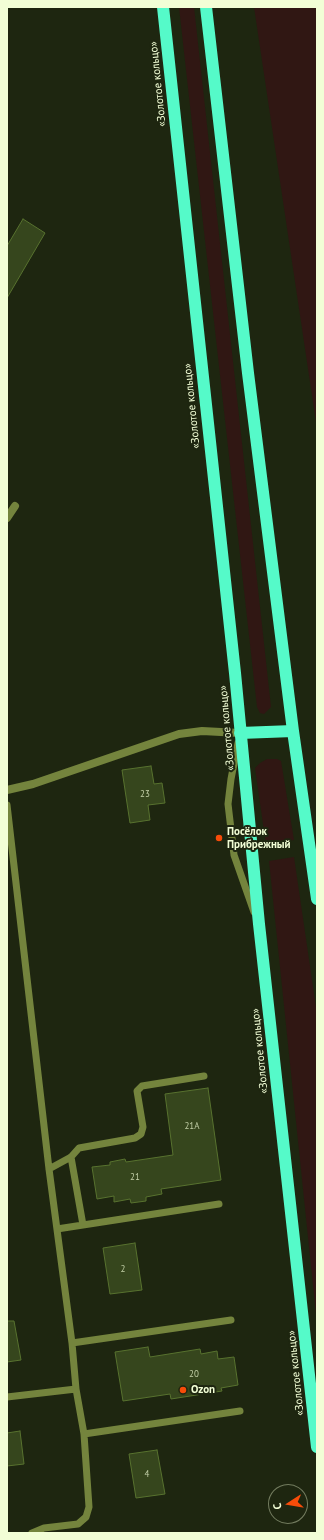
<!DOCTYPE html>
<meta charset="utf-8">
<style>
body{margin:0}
#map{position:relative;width:324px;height:1540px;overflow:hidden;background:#1e2610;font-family:"PT Sans",sans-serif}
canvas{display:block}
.frame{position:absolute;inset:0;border:8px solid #f2fed6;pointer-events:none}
.north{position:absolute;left:268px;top:1484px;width:40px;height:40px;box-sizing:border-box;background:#1e2610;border:1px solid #737c5f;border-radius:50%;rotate:258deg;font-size:11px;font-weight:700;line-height:16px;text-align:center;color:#f2fed6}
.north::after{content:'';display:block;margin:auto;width:14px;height:18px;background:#f74c09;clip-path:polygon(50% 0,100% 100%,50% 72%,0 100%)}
</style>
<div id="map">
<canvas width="324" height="1540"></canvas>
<div class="frame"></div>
<div class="north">С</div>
</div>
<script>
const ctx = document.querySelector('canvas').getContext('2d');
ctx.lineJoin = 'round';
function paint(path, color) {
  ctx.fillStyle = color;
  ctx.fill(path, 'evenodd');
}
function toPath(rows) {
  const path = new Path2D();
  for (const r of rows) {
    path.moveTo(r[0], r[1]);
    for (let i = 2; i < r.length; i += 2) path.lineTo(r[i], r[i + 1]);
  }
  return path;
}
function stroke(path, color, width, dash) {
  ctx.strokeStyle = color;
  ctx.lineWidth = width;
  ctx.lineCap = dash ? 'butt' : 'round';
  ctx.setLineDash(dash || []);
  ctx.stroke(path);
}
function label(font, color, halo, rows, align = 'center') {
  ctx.font = font + ' "PT Sans",sans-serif';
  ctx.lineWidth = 4;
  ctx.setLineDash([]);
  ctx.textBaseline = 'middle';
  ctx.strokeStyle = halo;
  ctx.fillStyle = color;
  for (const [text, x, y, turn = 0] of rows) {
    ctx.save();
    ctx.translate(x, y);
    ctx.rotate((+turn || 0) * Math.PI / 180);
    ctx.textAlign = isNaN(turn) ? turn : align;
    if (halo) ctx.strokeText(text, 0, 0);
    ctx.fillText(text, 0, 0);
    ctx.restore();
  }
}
const green = toPath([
 [179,7,194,7,271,707,264,714,260,713,257,707],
 [254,7,317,7,317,429],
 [267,759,277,759,281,761,294,840,266,845,255,768,260,763],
 [294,857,317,1014,317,1324,269,861]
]);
const building = toPath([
 [23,219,45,233,7,298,7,246,23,219],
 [151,766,154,784,162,783,165,803,148,805,150,820,130,823,122,770,151,766],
 [208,1088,221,1180,161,1189,162,1194,146,1197,146,1201,131,1203,130,1199,114,1202,114,1196,97,1199,92,1167,110,1165,110,1162,125,1159,126,1162,173,1155,165,1094,208,1088],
 [135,1243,142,1290,110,1294,103,1248,135,1243],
 [7,1321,14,1321,21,1360,7,1362,7,1321],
 [148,1347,150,1357,200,1349,201,1354,217,1351,218,1359,234,1357,238,1385,221,1388,222,1391,171,1399,170,1394,123,1401,115,1352,148,1347],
 [20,1431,24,1464,7,1466,7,1433,20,1431],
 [157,1450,165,1494,136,1498,129,1454,157,1450]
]);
const lane = toPath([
 [238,743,231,779,228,804,234,855,254,912],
 [7,805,49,1169,72,1343,76,1389,84,1434,89,1507,86,1517,78,1524,44,1528,32,1533],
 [71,1157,83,1225],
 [49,1169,71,1157,79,1148,135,1138,141,1134,143,1127,137,1091,142,1086,204,1076],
 [57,1229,219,1204],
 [72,1343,231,1320],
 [7,1397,76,1389],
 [84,1434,240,1411]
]);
const street = toPath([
 [7,518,15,506],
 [7,790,33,784,179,734,202,731,240,733]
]);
const highway = toPath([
 [163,7,235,673,259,924,317,1447],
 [206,7,248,373,293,731,317,899],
 [240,733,293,731]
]);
const markers = [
 [219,838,4,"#f74c09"],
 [183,1390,4,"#f74c09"]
];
const numberNames = [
 ["23",145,794],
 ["21А",192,1126],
 ["21",135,1177],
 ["2",123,1269],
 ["20",194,1374],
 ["4",147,1474]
];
const streetNames = [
 ["«Золотое кольцо»",158,84,-96],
 ["«Золотое кольцо»",192,406,-96],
 ["«Золотое кольцо»",227,728,-95],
 ["«Золотое кольцо»",260,1051,-96],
 ["«Золотое кольцо»",296,1373,-96]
];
const poiNames = [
 ["Посёлок",227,832],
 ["Прибрежный",227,845],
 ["Ozon",191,1390]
];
paint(green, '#301713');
paint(building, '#36461d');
stroke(building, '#58722f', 1);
stroke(lane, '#74843d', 7);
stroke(street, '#74843d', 8);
stroke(highway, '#55fac9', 12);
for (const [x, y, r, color] of markers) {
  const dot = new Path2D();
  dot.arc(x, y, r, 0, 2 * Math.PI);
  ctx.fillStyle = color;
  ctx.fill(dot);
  stroke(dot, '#1e2610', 1.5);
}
label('9px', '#c3d0a8', null, numberNames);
label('11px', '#f2fed6', '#1e2610', streetNames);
label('bold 11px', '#f2fed6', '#1e2610', poiNames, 'left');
</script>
